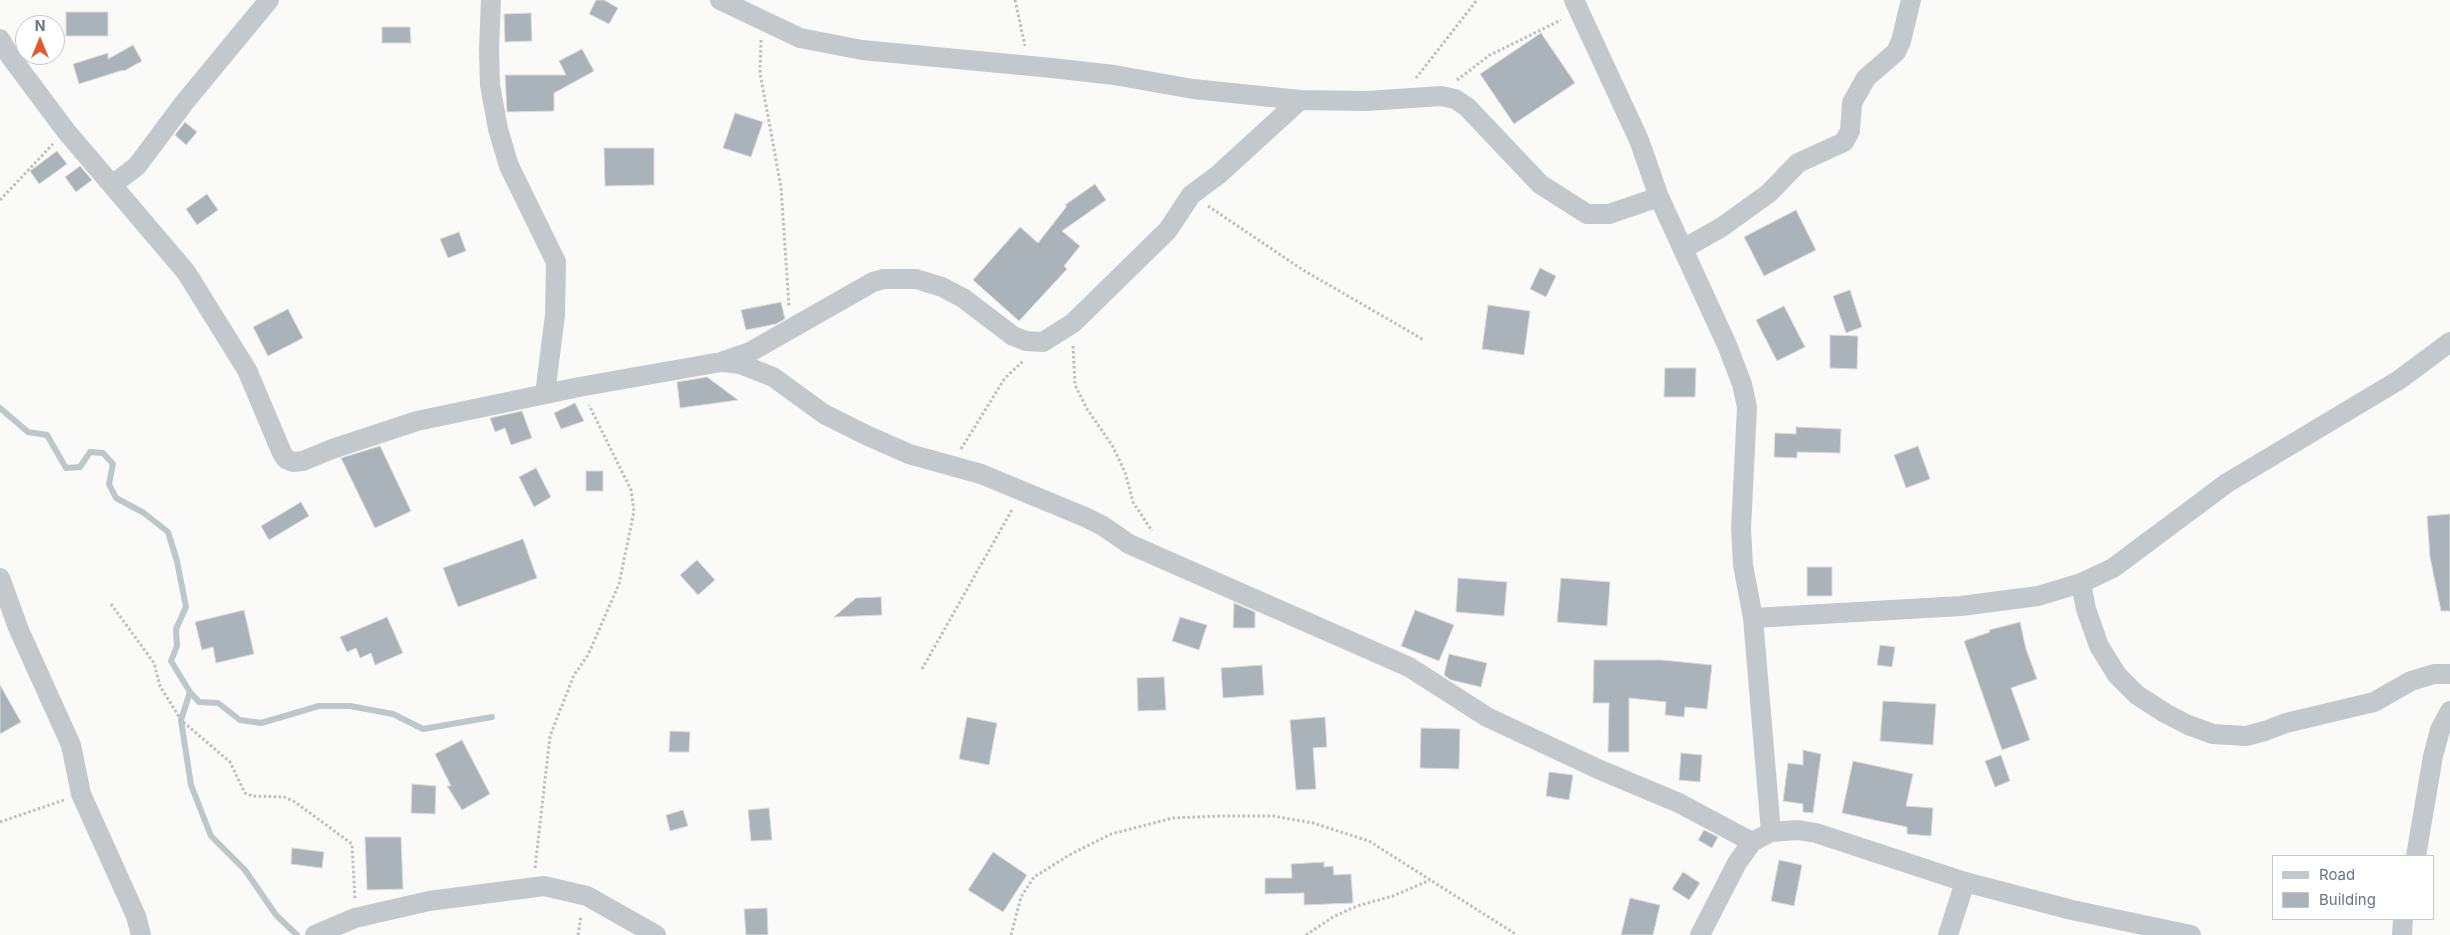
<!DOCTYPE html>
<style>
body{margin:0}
#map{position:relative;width:2450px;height:935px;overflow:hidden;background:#fafaf8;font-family:Inter,sans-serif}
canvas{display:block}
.legend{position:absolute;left:2272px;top:855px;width:162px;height:65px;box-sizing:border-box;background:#fff;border:1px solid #c1c8cd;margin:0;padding:6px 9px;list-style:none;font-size:15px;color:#657683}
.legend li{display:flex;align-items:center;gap:10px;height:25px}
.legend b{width:25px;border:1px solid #c1c8cd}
.north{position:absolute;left:15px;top:15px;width:50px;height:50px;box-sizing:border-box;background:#fff;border:1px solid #c1c8cd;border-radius:50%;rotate:0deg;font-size:14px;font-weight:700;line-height:20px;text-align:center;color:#657683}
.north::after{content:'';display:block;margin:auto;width:18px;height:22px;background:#e4572e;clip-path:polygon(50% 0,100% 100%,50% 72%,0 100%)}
</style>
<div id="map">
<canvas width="2450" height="935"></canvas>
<ul class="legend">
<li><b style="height:6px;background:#c3c8cc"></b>Road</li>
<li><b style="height:14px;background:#aab3b9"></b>Building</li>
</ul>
<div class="north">N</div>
</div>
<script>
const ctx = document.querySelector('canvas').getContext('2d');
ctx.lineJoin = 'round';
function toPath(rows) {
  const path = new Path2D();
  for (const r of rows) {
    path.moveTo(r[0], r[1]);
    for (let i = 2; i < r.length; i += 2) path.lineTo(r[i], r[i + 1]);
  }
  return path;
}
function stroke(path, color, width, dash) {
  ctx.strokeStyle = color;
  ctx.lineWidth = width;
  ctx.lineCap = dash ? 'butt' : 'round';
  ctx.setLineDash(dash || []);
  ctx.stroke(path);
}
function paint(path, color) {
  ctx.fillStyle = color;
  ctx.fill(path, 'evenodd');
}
const stream = toPath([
 [0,408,28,432,47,435,66,468,80,467,90,452,103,453,113,464,109,484,116,498,144,513,168,532,177,561,186,607,176,629,177,646,171,661,190,692,199,702,218,703,240,720,261,723,319,706,350,706,393,714,423,729,492,717],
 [190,692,181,720,191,785,211,836,245,870,276,915,297,935]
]);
const building = toPath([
 [596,0,604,0,618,8,609,24,589,14,596,0],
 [66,12,108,12,108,36,66,36,66,12],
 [531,13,532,41,505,42,504,14,531,13],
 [382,27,410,27,411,43,382,43,382,27],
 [1541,33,1575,83,1514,124,1480,74,1541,33],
 [133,45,142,61,124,71,123,70,79,84,73,64,108,53,108,59,133,45],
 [582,49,594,71,554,93,554,111,507,112,505,75,566,75,559,61,582,49],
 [735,113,763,122,751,157,723,148,735,113],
 [185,122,197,132,186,145,175,135,185,122],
 [604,148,654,148,654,185,605,186,604,148],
 [57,151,67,164,39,184,30,171,57,151],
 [80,166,92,180,76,192,65,177,80,166],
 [1095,184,1106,200,1062,231,1080,246,1064,266,1067,269,1019,321,973,280,1020,227,1038,243,1067,206,1065,205,1095,184],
 [207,194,218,210,197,225,186,209,207,194],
 [1796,210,1816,250,1764,276,1744,237,1796,210],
 [459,232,466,251,448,258,440,239,459,232],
 [1540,268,1556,276,1546,297,1530,289,1540,268],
 [1850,290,1862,327,1846,333,1833,296,1850,290],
 [781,302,785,319,776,324,746,330,741,310,781,302],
 [1488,305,1530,311,1524,355,1482,349,1488,305],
 [1784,306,1805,347,1777,361,1756,320,1784,306],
 [288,309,303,338,268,356,253,327,288,309],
 [1830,335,1858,336,1857,369,1830,368,1830,335],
 [1665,368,1696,368,1695,397,1664,397,1665,368],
 [707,377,738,400,680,408,677,382,707,377],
 [575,403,584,421,561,429,554,413,575,403],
 [522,411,532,438,511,445,505,428,495,432,490,418,522,411],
 [1796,427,1841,429,1840,453,1797,452,1797,458,1774,457,1775,433,1796,434,1796,427],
 [380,446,411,511,375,528,341,458,380,446],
 [1918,446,1930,479,1906,488,1894,455,1918,446],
 [536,468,551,497,534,507,519,477,536,468],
 [586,471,603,471,603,491,586,491,586,471],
 [301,502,309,516,269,540,261,526,301,502],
 [2450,514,2450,611,2441,611,2430,557,2427,516,2450,514],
 [523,539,537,578,458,607,443,568,523,539],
 [697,560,715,580,698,595,680,575,697,560],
 [1807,567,1832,567,1832,596,1807,596,1807,567],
 [1458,578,1507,582,1504,616,1456,612,1458,578],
 [1561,578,1610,582,1607,626,1557,622,1561,578],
 [881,597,882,615,834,617,856,598,881,597],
 [1234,603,1255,612,1255,628,1233,628,1234,603],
 [244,610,254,654,216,663,213,647,202,650,195,622,244,610],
 [1415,610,1454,625,1439,661,1401,646,1415,610],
 [387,617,403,653,375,665,371,653,360,658,356,648,347,652,340,637,387,617],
 [1180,617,1207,625,1199,650,1172,641,1180,617],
 [2020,622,2026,649,2037,679,2011,688,2030,740,2002,750,1964,641,1990,632,1989,630,2020,622],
 [1880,645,1895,647,1892,667,1877,665,1880,645],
 [1449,654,1487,663,1481,687,1451,680,1444,675,1449,654],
 [1594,660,1662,660,1712,665,1707,709,1685,707,1684,717,1665,715,1666,702,1629,698,1629,752,1608,752,1609,703,1593,703,1594,660],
 [1262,665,1264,695,1223,698,1221,668,1262,665],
 [1164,677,1166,710,1138,711,1137,678,1164,677],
 [0,685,21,722,0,734,0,685],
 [1883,701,1936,704,1933,745,1880,741,1883,701],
 [967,717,997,723,989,765,959,759,967,717],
 [1325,717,1327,747,1313,748,1316,789,1296,790,1290,720,1325,717],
 [1421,728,1460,729,1459,769,1420,768,1421,728],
 [670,731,690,732,689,752,669,752,670,731],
 [462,740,490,794,462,810,447,786,451,786,435,754,462,740],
 [1803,750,1821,754,1813,813,1803,812,1803,804,1783,801,1788,763,1803,765,1803,750],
 [1681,753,1702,755,1700,782,1679,780,1681,753],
 [2001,755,2010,781,1995,787,1985,761,2001,755],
 [1853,761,1913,774,1906,806,1933,808,1931,836,1907,834,1907,827,1842,813,1853,761],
 [1549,772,1573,775,1569,800,1546,796,1549,772],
 [412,784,436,786,435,814,411,813,412,784],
 [769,808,772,840,751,841,748,810,769,808],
 [683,810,688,826,670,831,666,815,683,810],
 [1704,830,1718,837,1712,848,1698,840,1704,830],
 [365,837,401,837,403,889,367,890,365,837],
 [292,848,324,852,322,868,291,864,292,848],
 [993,852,1027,875,1003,912,968,890,993,852],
 [1779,860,1802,865,1794,906,1771,901,1779,860],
 [1324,862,1324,867,1333,866,1334,875,1351,874,1353,903,1304,905,1304,893,1265,894,1265,878,1292,878,1291,864,1324,862],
 [1683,872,1700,883,1689,900,1672,889,1683,872],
 [1630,898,1660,905,1653,935,1621,935,1630,898],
 [767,908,768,935,746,935,744,909,767,908]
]);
const path = toPath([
 [1015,0,1025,46],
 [761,40,760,73,781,187,789,306],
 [1416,78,1477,0],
 [1457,80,1490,55,1561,20],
 [0,200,53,144],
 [1208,206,1303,270,1424,340],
 [1073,346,1075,385,1087,409,1112,445,1125,472,1133,502,1152,531],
 [961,449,1005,378,1023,361],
 [111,604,154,663,160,686,181,720,230,762,245,793,252,796,284,797,295,802,352,844,355,899],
 [922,669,1013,508],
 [0,822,64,800],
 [535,868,550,736,574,675,588,655,619,584,634,511,631,490,589,405],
 [578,935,581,916],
 [1011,935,1021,897,1034,877,1071,854,1111,834,1173,818,1222,816,1273,816,1313,823,1369,841,1517,935],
 [1306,935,1333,917,1357,906,1393,896,1430,880]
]);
const minor = toPath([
 [491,0,489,50,490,85,498,129,509,166,556,262,555,315,545,394],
 [720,0,800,38,862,50,1052,68,1114,75,1193,89,1300,100,1367,101,1441,96,1455,99,1467,107,1540,184,1587,214,1609,214,1659,197],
 [1574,0,1639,140,1659,197,1727,345,1742,384,1747,407,1741,529,1743,565,1753,618,1771,832],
 [0,39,10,56,66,131,186,272,247,370,282,453,286,459,293,462,303,461,332,449,417,421,579,387,721,362,750,352,873,282,884,279,916,279,942,287,963,298,1013,336,1026,341,1043,342,1073,323,1168,230,1191,195,1218,175,1300,100],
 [112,185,137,166,184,103,269,0],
 [1683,249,1722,227,1769,193,1798,163,1844,142,1850,131,1852,103,1866,78,1896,52,1901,41,1911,0],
 [723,362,740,364,773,377,824,414,866,435,909,454,981,474,1085,517,1103,526,1129,544,1409,667,1487,717,1598,769,1679,803,1752,842],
 [0,578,19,630,71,745,81,794,136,916,141,935],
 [2081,583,2086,609,2099,646,2117,675,2137,695,2165,713,2188,725,2213,734,2246,736,2265,731,2286,723,2374,702,2411,681,2434,674,2450,674],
 [1753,618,1961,606,2038,596,2081,583,2113,568,2227,483,2399,380,2450,342],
 [2416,856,2433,756,2440,730,2450,711],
 [315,935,355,918,429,901,544,886,587,896,656,935],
 [1700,935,1737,863,1752,842,1771,832,1798,830,1816,833,1965,882,2072,910,2191,935],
 [1948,935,1965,882],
 [2402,935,2403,919]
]);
stroke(stream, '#bbc7cb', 6);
paint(building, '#aab3b9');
stroke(building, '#dcdcda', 1);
stroke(path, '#bbbfc2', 3, [2.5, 2.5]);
stroke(minor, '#c3c8cc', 20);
</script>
